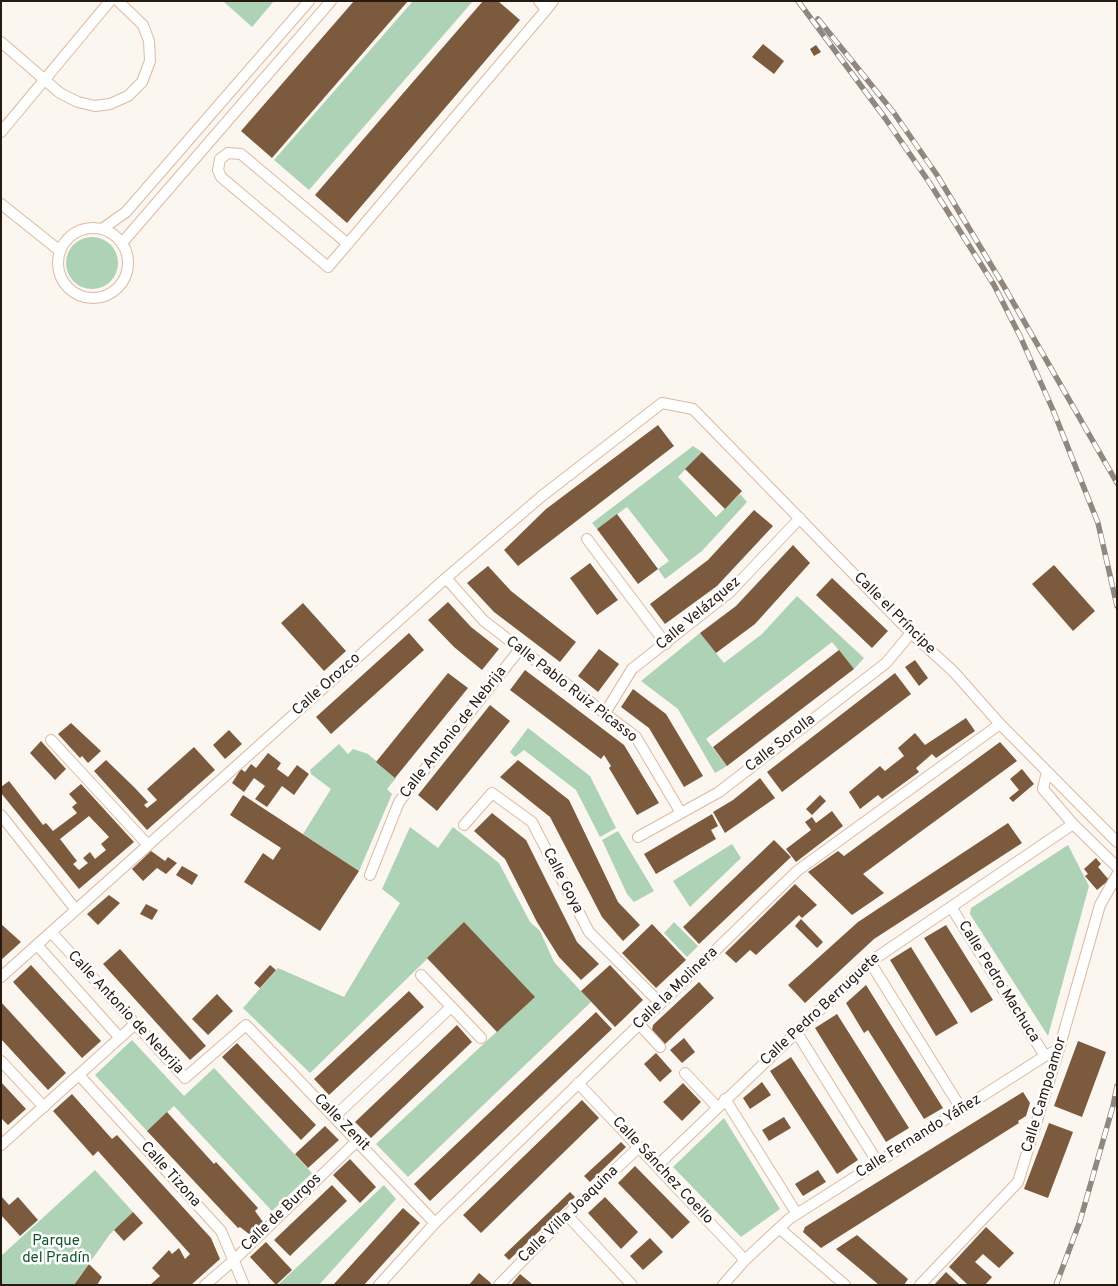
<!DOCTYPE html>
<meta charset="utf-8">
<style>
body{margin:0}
#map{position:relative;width:1118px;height:1286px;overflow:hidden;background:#fcf6f0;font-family:Overpass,sans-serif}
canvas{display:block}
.frame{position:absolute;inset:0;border:2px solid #261a11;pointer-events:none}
</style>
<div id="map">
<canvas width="1118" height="1286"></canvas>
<div class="frame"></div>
</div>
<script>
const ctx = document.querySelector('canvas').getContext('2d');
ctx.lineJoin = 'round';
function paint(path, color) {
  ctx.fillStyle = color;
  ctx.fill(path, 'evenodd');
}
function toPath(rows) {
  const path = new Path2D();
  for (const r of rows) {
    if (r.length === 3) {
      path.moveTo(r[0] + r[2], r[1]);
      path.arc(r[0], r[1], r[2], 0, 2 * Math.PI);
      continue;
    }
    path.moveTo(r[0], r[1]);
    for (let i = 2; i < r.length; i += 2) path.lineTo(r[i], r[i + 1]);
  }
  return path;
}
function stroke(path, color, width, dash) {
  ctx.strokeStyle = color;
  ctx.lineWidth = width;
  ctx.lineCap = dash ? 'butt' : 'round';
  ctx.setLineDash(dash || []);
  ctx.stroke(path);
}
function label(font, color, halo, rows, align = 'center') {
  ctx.font = font + ' Overpass,sans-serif';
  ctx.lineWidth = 5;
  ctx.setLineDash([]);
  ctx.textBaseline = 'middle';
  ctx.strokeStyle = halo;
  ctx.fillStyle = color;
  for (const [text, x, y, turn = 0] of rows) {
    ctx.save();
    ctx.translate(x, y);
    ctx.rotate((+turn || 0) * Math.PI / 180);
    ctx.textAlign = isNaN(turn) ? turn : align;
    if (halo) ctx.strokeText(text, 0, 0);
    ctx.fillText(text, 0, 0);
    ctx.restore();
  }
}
const green = toPath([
 [223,1,274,1,252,27],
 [413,1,473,1,309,190,274,160],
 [92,263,26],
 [693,446,702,452,678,477,716,517,740,494,747,502,702,551,665,579,658,569,669,561,627,507,597,529,592,523],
 [797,596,864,658,854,669,832,642,706,739,727,766,715,773,678,709,641,681,700,633,724,663,762,634],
 [528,728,590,776,616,828,600,837,576,790,524,750,515,757,510,752],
 [339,744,348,754,353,749,368,754,396,778,387,789,392,794,359,871,303,834,331,789,311,774,310,770],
 [410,827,438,848,453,827,499,863,530,922,540,931,554,962,591,1002,408,1177,376,1144,534,997,464,923,310,1073,243,1008,278,968,344,997,400,903,382,889],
 [618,831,654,891,634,902,627,894,602,840],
 [732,844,741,858,690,907,673,881],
 [1068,845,1089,886,1048,1036,970,914,971,908],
 [674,922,698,946,687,957,664,933],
 [132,1040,184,1096,214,1068,312,1173,272,1211,174,1106,147,1131,95,1075],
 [724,1118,780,1209,741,1237,673,1167],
 [95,1170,133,1212,110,1234,74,1285,1,1285,1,1256],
 [384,1185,396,1199,319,1285,278,1285]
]);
const building = toPath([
 [354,1,408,1,272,158,241,131],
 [483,1,498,1,520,20,347,223,315,195],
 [763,44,784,61,774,74,752,57],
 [816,45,821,52,814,56,810,49],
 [658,425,674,446,518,566,504,550,546,509],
 [702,452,742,491,725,509,685,469],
 [754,510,773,526,717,586,665,624,650,604,708,560],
 [617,514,658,569,638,584,597,529],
 [793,545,810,563,755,624,716,653,700,633,736,606],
 [590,563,618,600,597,615,570,578],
 [1054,565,1095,611,1073,631,1032,584],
 [488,566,511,591,576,642,560,662,494,612,467,583],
 [832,578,888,631,872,648,816,595],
 [448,602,471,627,499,649,482,670,454,647,428,620],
 [303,603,346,651,324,671,281,623],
 [409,633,424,650,331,734,316,717],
 [599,649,619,664,598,692,578,676],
 [839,650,854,669,727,766,713,747],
 [915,660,928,678,919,686,905,667],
 [525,670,624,745,659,803,637,815,609,768,611,766,604,755,601,759,510,690],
 [448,673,468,688,395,778,376,762],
 [895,673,911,694,782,792,767,772],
 [633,689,666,714,703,776,684,787,649,728,621,707],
 [490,705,510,721,437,811,418,795],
 [966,718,975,731,936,758,932,754,916,768,919,772,882,799,878,795,860,809,849,792,880,766,885,771,904,756,898,748,915,733,925,745],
 [71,723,101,751,88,763,82,756,80,758,58,734],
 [229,730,242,744,225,759,213,745],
 [41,741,66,769,55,780,30,753],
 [1000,742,1017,761,863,874,884,893,852,915,808,872,838,851,844,856],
 [194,747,215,770,147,830,94,771,106,760,134,787,148,802,144,805,147,808,157,800,147,789],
 [268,753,281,763,277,769,288,777,297,765,309,774,294,795,282,786,267,807,255,799,265,786,254,778,244,792,232,783,241,769,245,772,251,764,256,768],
 [518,760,569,800,618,902,640,925,623,941,602,917,550,817,500,777],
 [1022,769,1034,784,1013,802,1009,798,1019,790,1010,779],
 [760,778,775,798,725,833,713,812,733,800],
 [9,781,43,825,46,823,53,831,77,813,72,807,77,803,69,794,81,784,134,842,79,889,1,793,1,787],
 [89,816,109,837,101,844,106,850,95,859,90,852,83,858,88,863,79,870,73,864,77,861,60,839],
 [243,795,359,871,320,931,244,882,263,853,273,860,281,848,230,815],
 [820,795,826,801,812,815,806,809],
 [832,811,843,826,796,862,786,849,811,830,805,822,812,817,816,823],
 [492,813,526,840,577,942,599,964,581,980,559,957,537,922,505,859,474,831],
 [712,814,718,826,711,830,716,839,656,874,644,854],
 [1008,823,1022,843,874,939,805,1003,788,985,858,922],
 [774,840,791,857,699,944,683,927],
 [151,851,165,861,168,857,177,863,166,874,157,868,143,881,132,869],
 [1096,858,1101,864,1098,867,1109,880,1097,890,1085,876,1088,874,1084,869],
 [182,866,198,875,192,885,176,875],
 [795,884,817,905,802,918,799,915,756,955,750,950,736,963,725,953],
 [109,895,120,903,98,925,87,914],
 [146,904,158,910,152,920,140,914],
 [801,919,823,942,817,948,795,926],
 [464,922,535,997,497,1032,427,958],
 [1,924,21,942,1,960],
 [652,924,686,960,656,988,622,953],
 [946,925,993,1000,971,1013,924,938],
 [911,947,958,1023,936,1036,890,960],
 [120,949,206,1046,190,1060,103,964],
 [31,965,101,1041,82,1058,13,982],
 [270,965,276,970,260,988,254,983],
 [610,965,643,1000,615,1027,581,991],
 [699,982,714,998,665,1044,652,1030,653,1025],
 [866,985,943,1108,924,1119,868,1030,864,1033,846,1003],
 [409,991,424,1007,329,1095,314,1079],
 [217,994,233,1011,208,1035,192,1019],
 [1,1002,66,1073,48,1090,1,1039],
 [596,1012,612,1029,430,1201,414,1184],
 [837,1014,909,1128,886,1142,815,1028],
 [457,1025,472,1042,371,1138,355,1122],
 [684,1038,695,1052,682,1063,670,1050],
 [1078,1041,1106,1052,1082,1117,1054,1106],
 [237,1043,316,1125,301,1140,222,1057],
 [656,1053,672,1071,660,1082,644,1064],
 [791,1057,858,1160,837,1174,770,1071],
 [1,1082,26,1109,8,1125,1,1118],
 [762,1082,771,1095,750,1109,743,1098],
 [683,1083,701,1102,682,1121,663,1102],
 [1023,1092,1030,1103,1026,1116,1018,1121,1019,1123,821,1248,803,1232,805,1227],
 [72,1094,112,1139,117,1135,211,1238,220,1259,191,1285,150,1285,160,1276,152,1268,169,1250,172,1254,179,1248,185,1259,190,1254,98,1151,93,1156,53,1111],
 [582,1100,599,1118,481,1233,463,1215],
 [167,1112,214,1164,216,1162,258,1208,255,1211,263,1222,249,1234,240,1227,238,1228,147,1131],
 [784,1117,791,1128,769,1141,762,1130],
 [1049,1123,1073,1132,1048,1198,1024,1189],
 [325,1126,339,1140,308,1168,295,1154],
 [621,1142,626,1147,590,1182,584,1176],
 [350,1159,376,1187,360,1203,333,1175],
 [635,1166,690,1222,672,1239,618,1183],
 [818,1170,826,1182,803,1196,795,1184],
 [332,1185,347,1201,290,1256,274,1240],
 [570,1192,575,1197,509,1260,504,1255],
 [1,1196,9,1205,18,1197,38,1220,20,1236,1,1215],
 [605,1197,638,1232,621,1249,588,1213],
 [403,1208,420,1223,364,1285,333,1285],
 [133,1212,143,1223,124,1241,114,1230],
 [986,1227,1014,1253,999,1268,983,1254,975,1262,992,1277,985,1285,968,1285,949,1267],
 [857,1235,908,1279,904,1285,879,1285,836,1249],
 [650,1238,663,1252,643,1270,630,1256],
 [266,1242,292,1270,276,1285,250,1257],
 [89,1264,102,1277,97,1285,74,1285],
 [946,1272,960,1285,934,1285],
 [479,1273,491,1283,490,1285,469,1285],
 [520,1274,532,1284,531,1285,511,1285]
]);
const street = toPath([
 [539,1,546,10,553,1],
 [1,42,60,93,78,102,95,106,110,104,128,96,142,82,150,61,149,41,143,25,118,1],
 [1,132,110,1],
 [1,204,60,251],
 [93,263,35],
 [102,229,126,212,309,1],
 [122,243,331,1],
 [348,244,241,154,228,153,220,159,218,170,221,177,328,267,546,10],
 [587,539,666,644],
 [446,578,484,621,636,737,681,813],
 [605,713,632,669,730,592,800,518],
 [51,740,148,845],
 [1047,772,1043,789,1073,824,1117,867],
 [1,815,76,910],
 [464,825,492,793,532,822,589,932,660,1003],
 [638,837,719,792,886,663,911,633],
 [370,875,399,802,520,649],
 [951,907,1045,1056],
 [51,932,185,1078,246,1025,435,1223],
 [37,945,120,1038],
 [870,962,962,1110],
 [421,975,481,1038],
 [1,977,446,578,542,496,662,403,693,409,911,633,953,671,1000,724,1117,842],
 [639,1024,660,1047],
 [797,1033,878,1163],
 [1,1061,44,1107],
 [685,1073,717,1107],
 [79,1075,221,1231,244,1285],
 [578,1083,745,1260],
 [725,1099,797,1214],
 [335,1116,451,1007],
 [1,1145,134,1025],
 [658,1165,870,962,1073,824],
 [567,1215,632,1285],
 [779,1228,845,1285],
 [205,1285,234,1260,358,1140],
 [379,1285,435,1223,797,871,1000,724],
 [499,1285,567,1215,639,1147],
 [723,1285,745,1260,789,1219,1045,1056,1059,1049],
 [920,1285,1018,1182,1059,1049,1100,905,1117,875]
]);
const rail = toPath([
 [798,1,885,118,929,182,994,285,1020,336,1053,410,1098,523,1117,606],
 [818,19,894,113,937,175,1002,283,1117,483],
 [1056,1285,1080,1221,1113,1106,1117,1086]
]);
const streetNames = [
 ["Calle Velázquez",699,614,-40],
 ["Calle el Príncipe",894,614,45],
 ["Calle Orozco",327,685,-42],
 ["Calle Pablo Ruiz Picasso",571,690,38],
 ["Calle Antonio de Nebrija",454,733,-52],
 ["Calle Sorolla",781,744,-38],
 ["Calle Goya",562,881,63],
 ["Calle Pedro Machuca",998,982,58],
 ["Calle la Molinera",676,989,-44],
 ["Calle Pedro Berruguete",821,1010,-43],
 ["Calle Antonio de Nebrija",125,1013,47],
 ["Calle Campoamor",1045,1095,-73],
 ["Calle Zenit",341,1123,46],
 ["Calle Fernando Yáñez",919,1137,-32],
 ["Calle Sánchez Coello",662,1171,47],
 ["Calle Tizona",170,1175,48],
 ["Calle de Burgos",282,1213,-44],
 ["Calle Villa Joaquina",569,1215,-44]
];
const parkNames = [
 ["Parque",56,1242],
 ["del Pradín",56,1259]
];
paint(green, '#add2b5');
paint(building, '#7c5a3d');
stroke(street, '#dabaa1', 12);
stroke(street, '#fff', 10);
stroke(rail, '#90877f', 5.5);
stroke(rail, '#fff', 4, [11]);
label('15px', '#261a11', '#fff', streetNames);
label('15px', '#15552d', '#fff', parkNames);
</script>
